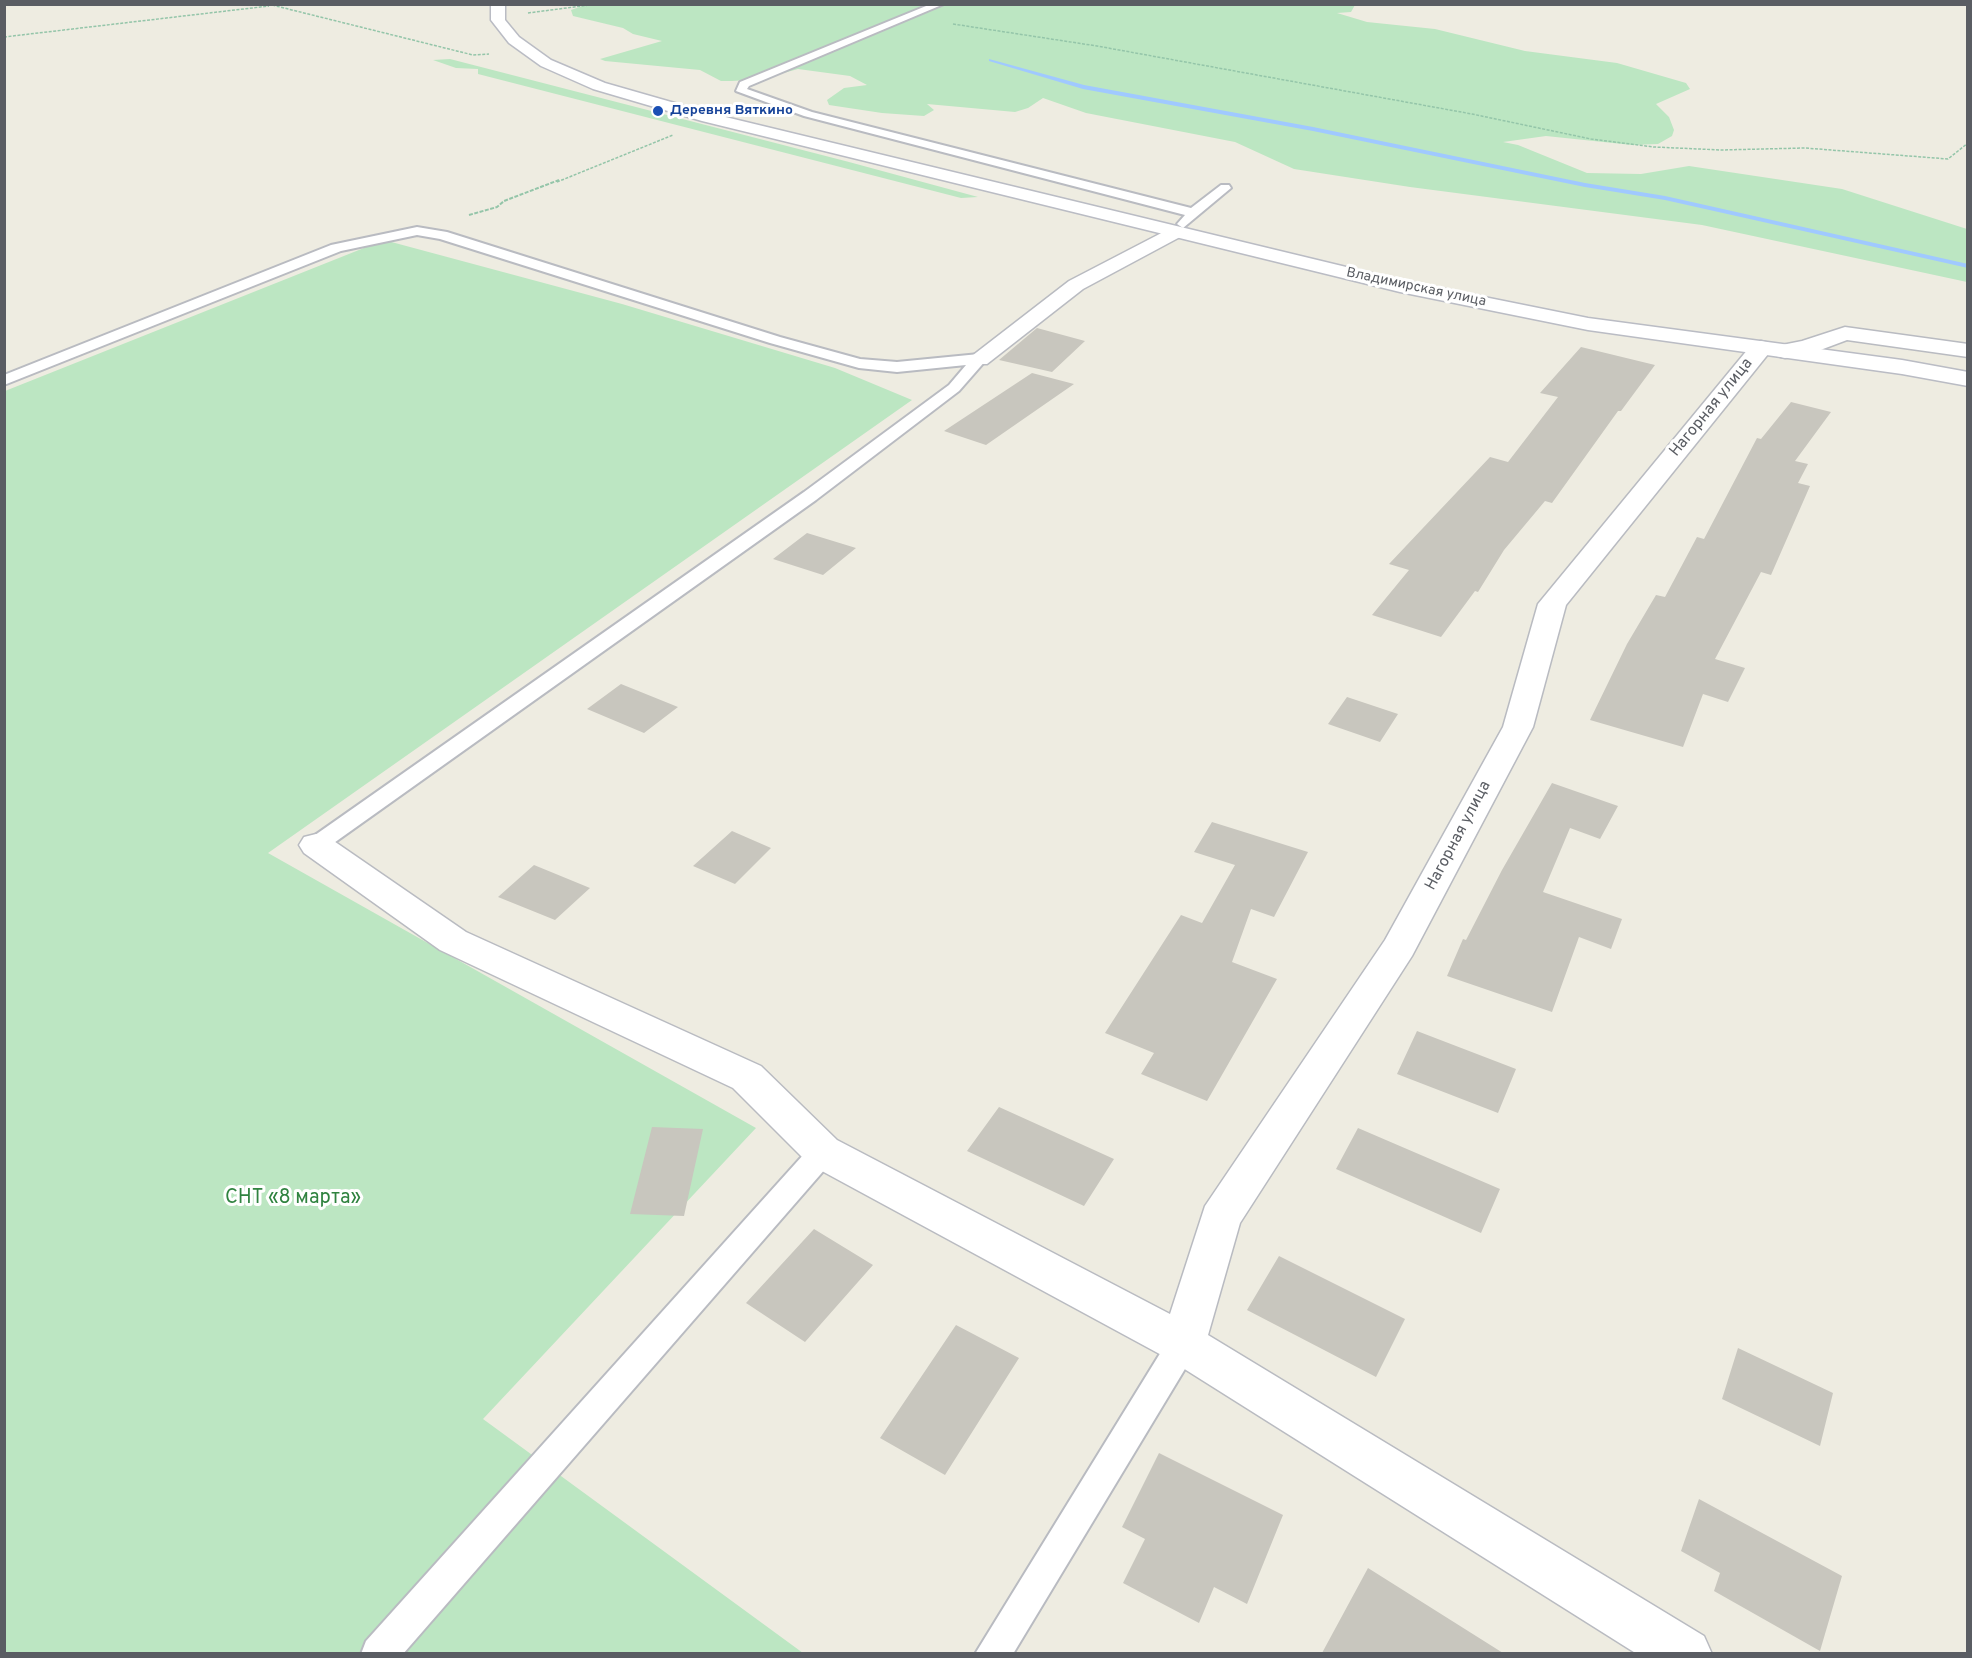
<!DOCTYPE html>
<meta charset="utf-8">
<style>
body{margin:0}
#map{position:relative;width:1972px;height:1658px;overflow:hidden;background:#eeece1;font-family:Overpass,sans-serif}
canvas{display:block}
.frame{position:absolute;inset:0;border:6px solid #5a5d63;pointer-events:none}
</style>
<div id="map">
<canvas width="1972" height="1658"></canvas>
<div class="frame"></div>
</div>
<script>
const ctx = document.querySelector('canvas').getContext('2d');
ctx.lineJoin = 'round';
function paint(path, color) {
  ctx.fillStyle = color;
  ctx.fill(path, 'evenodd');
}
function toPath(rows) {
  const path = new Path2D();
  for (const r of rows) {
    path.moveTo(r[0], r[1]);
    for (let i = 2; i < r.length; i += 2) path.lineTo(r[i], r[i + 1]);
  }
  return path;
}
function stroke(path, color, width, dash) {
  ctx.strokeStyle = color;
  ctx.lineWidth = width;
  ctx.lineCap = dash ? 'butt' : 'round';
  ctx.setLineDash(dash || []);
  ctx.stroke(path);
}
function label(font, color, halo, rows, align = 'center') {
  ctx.font = font + ' Overpass,sans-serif';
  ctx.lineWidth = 6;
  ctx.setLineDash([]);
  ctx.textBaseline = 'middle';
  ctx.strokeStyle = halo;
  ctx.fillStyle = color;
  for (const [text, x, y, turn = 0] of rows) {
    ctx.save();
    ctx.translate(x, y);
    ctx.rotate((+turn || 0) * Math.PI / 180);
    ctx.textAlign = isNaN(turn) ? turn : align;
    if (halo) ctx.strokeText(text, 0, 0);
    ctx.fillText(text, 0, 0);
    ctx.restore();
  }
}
const green = toPath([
 [588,4,1355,5,1351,12,1337,13,1367,22,1435,29,1525,51,1617,63,1686,83,1690,89,1656,104,1669,117,1674,130,1672,136,1658,144,1632,145,1546,136,1503,142,1518,145,1587,173,1641,174,1689,166,1842,189,1967,229,1967,282,1702,225,1410,187,1294,169,1235,142,1086,113,1043,98,1028,108,1015,112,927,104,934,110,924,116,882,113,829,105,827,100,844,88,867,85,850,76,798,69,762,79,732,81,721,81,700,70,605,61,600,59,662,41,633,34,623,28,573,16,571,10],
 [450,59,849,162,978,197,961,198,478,74,478,69,456,68,433,60],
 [384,240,622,304,835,368,912,400,268,853,756,1128,483,1419,803,1653,5,1654,5,391]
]);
const stream = toPath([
 [989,59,1084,85,1313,127,1585,183,1665,196,1968,264,1968,268,1665,200,1585,187,1313,131,1083,89,989,61,989,59]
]);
const building = toPath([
 [1037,328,1085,341,1052,372,999,360],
 [1581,347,1655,365,1621,411,1618,411,1552,503,1545,501,1504,550,1478,592,1475,591,1441,637,1372,615,1409,570,1389,564,1490,457,1508,462,1558,397,1540,393],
 [1032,373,1074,384,986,445,944,431],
 [1791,402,1831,412,1795,461,1808,464,1798,483,1810,486,1771,575,1761,572,1715,659,1745,668,1728,702,1703,694,1683,747,1590,720,1627,644,1656,595,1665,597,1697,537,1704,539,1757,438,1761,439],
 [807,533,856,548,823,575,773,559],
 [621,684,678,707,644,733,587,709],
 [1347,697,1398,714,1380,742,1328,724],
 [1552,783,1618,806,1600,839,1570,828,1543,892,1622,919,1611,949,1579,937,1552,1012,1447,976,1463,939,1466,940,1502,870],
 [1212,822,1308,852,1274,917,1251,909,1232,962,1277,979,1207,1101,1141,1074,1154,1053,1105,1033,1181,915,1202,923,1235,865,1194,852],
 [732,831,771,848,735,884,693,866],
 [534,865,590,888,555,920,498,897],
 [1417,1031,1516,1069,1498,1113,1397,1074],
 [999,1107,1114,1159,1084,1206,967,1151],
 [652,1127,703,1129,684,1216,630,1214],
 [1358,1128,1500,1189,1481,1233,1336,1169],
 [814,1229,873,1265,805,1342,746,1303],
 [1279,1256,1405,1319,1376,1377,1247,1310],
 [956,1325,1019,1358,945,1475,880,1438],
 [1738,1348,1833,1393,1820,1446,1722,1399],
 [1159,1453,1283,1515,1247,1604,1214,1587,1199,1623,1123,1583,1145,1539,1122,1527],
 [1699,1499,1842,1576,1820,1651,1714,1591,1720,1573,1681,1551],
 [1368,1568,1503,1653,1322,1653]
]);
const pathFar1 = toPath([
 [268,4,473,55,489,54],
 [528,13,597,4],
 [953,24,1097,46,1472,114,1591,139,1654,147,1721,150,1805,148,1948,159,1968,143],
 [4,37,269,6],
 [557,182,673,135]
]);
const path = toPath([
 [469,215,497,207,504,201,559,180]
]);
const lane = toPath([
 [931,4,944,4,749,86,747,89,812,112,1191,208,1221,185,1229,185,1231,188,1183,228,1177,224,1185,215,804,116,736,91,740,82,931,4],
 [417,227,447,232,780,337,860,359,897,362,979,354,987,359,959,391,816,500,324,850,316,853,308,850,305,845,308,840,804,492,949,385,966,365,897,372,859,368,770,343,440,239,417,235,341,251,4,385,4,375,331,245,417,227],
 [823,1141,833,1144,837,1152,833,1160,403,1654,361,1654,366,1641,813,1144,823,1141],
 [1183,1330,1194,1334,1198,1344,1194,1354,1013,1654,975,1654,1172,1334,1183,1330]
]);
const street = toPath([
 [1173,227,1180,229,1183,233,1180,237,1083,289,987,364,971,364,968,359,1069,281,1173,227],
 [1845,327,1968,344,1968,357,1847,340,1815,352,1785,358,1777,356,1774,351,1777,346,1802,341,1845,327],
 [1761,341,1769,343,1772,348,1769,353,1566,605,1533,727,1412,956,1240,1223,1208,1335,1704,1636,1712,1654,1637,1654,1167,1358,809,1164,733,1088,440,950,304,853,299,845,304,837,316,834,328,837,466,932,761,1066,837,1140,1170,1314,1205,1206,1385,940,1503,727,1538,604,1753,343,1761,341]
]);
const secondary = toPath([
 [491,4,505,4,505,20,519,37,551,60,605,83,713,114,1400,280,1588,318,1902,360,1968,372,1968,386,1902,374,1588,330,1400,292,702,121,593,89,541,66,509,43,491,20,491,4]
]);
const markers = [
 [658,111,6,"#1a4fb4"]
];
const farTransitnames = [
 ["Деревня Вяткино",670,111]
];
const farStreetnames = [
 ["Владимирская улица",1416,288,12]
];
const streetNames = [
 ["Нагорная улица",1712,408,-51],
 ["Нагорная улица",1459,836,-62]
];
const nearParknames = [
 ["СНТ «8 марта»",293,1199]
];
paint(green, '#bce6c2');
paint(stream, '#a0c9ff');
paint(building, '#c8c6be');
stroke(lane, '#b9bbc1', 4);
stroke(street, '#b9bbc1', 3);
stroke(secondary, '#babcc4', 3);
stroke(pathFar1, '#94c5a9', 1.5, [3, 1.5]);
stroke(path, '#94c5a9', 2, [4, 1.5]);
paint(lane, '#fff');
paint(street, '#fff');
paint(secondary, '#fff');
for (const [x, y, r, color] of markers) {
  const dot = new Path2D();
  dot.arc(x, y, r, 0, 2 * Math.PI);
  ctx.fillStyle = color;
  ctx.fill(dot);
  stroke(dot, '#fff', 2);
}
label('bold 14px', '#164399', '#fff', farTransitnames, 'left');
label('14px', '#5a5d63', '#fff', farStreetnames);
label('16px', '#5a5d63', '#fff', streetNames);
label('20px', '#308340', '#fff', nearParknames);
</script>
